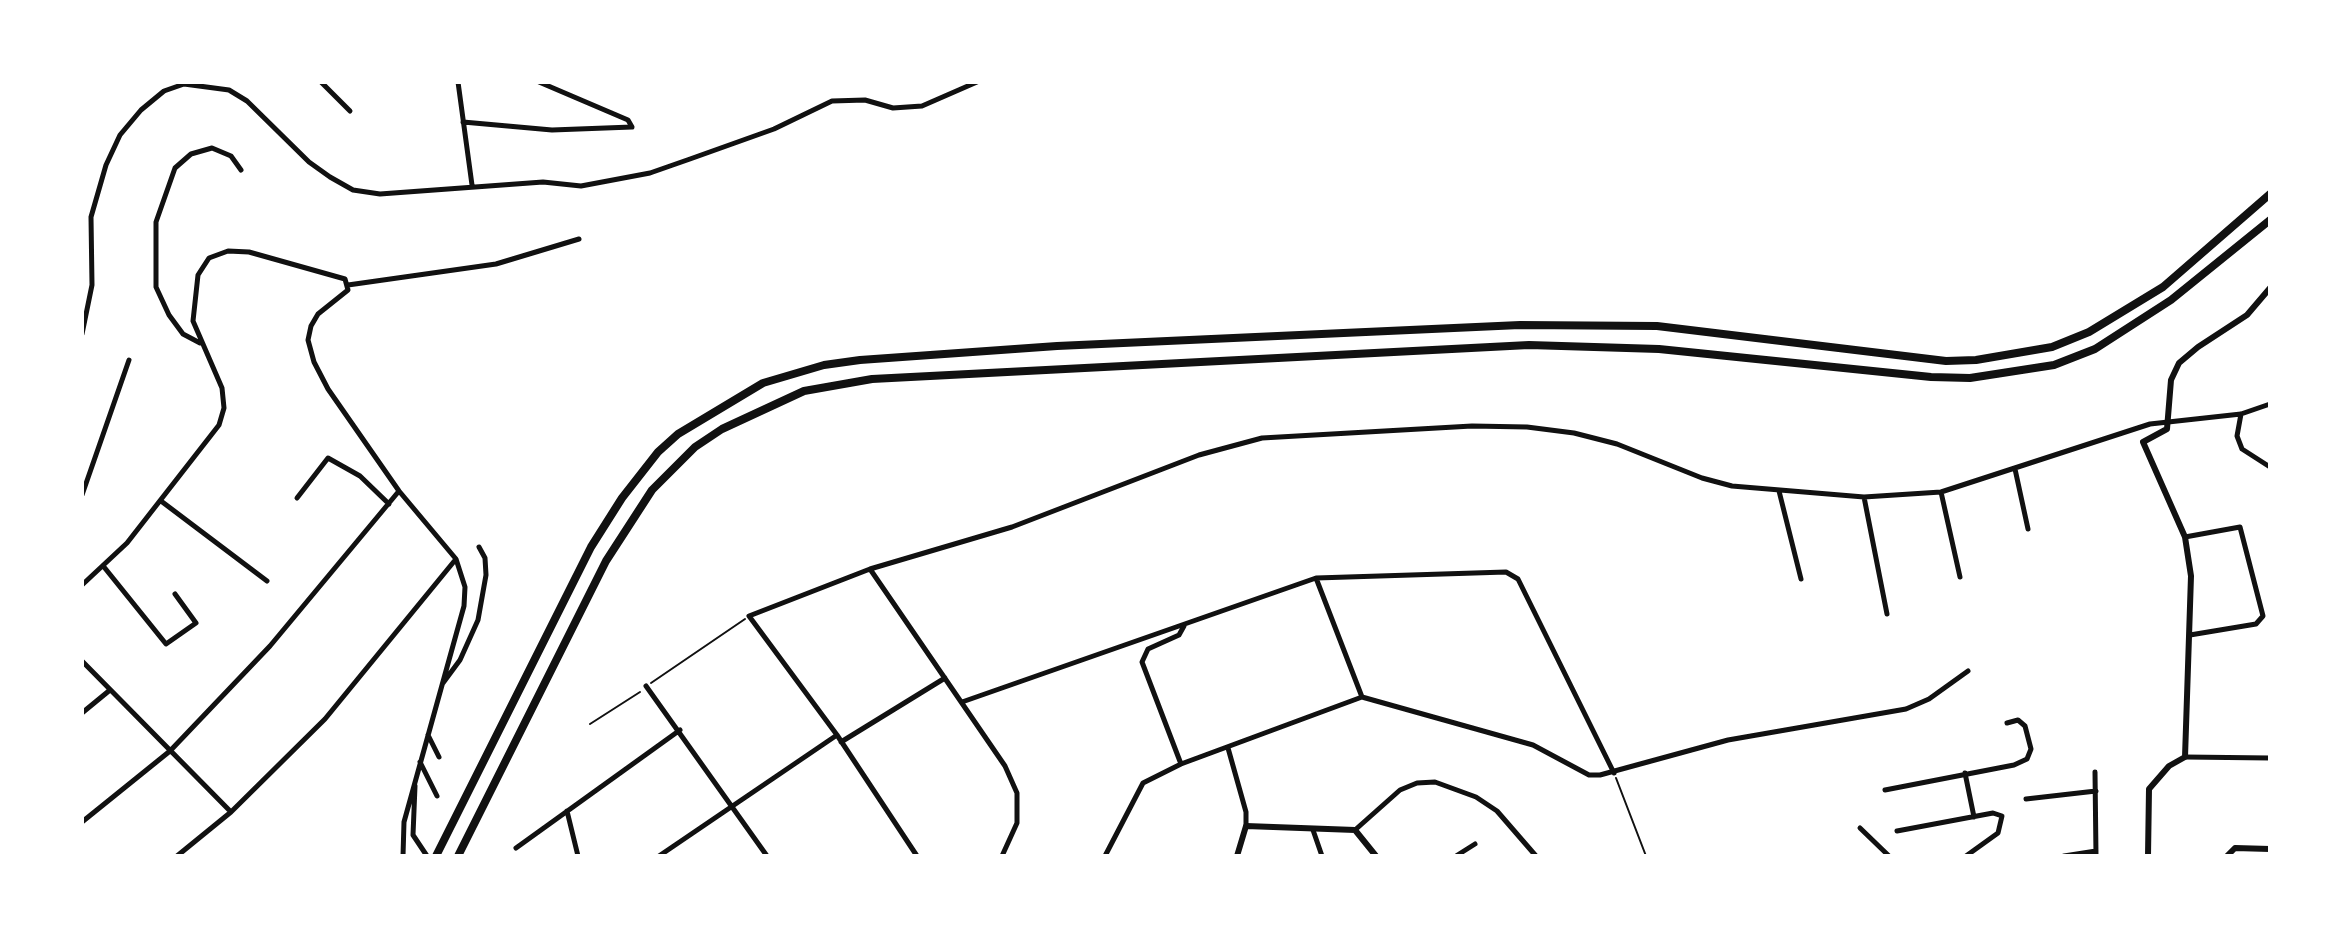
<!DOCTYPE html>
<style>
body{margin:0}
#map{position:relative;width:2352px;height:938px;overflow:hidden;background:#fff;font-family:Commissioner,sans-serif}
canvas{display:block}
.frame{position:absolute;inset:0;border:84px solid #fff;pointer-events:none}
</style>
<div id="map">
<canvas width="2352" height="938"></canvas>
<div class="frame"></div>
</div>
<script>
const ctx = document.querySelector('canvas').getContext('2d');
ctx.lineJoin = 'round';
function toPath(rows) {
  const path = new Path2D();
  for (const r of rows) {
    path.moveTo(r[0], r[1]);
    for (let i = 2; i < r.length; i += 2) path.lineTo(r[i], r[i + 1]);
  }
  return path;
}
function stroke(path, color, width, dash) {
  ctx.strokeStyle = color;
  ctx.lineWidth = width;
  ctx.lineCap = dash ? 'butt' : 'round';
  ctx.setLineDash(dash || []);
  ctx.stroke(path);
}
const path = toPath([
 [651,683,745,619],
 [590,724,640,692],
 [1616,778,1646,856]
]);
const minor = toPath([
 [321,82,350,111],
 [458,82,472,185],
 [463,122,552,130,632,127,628,120,539,82],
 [348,285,496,264,579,239],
 [82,334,92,285,91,217,106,165,120,135,141,110,164,91,184,84,229,90,247,101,309,162,330,177,353,190,380,194,543,182,581,186,650,173,690,159,774,129,832,101,865,100,893,108,922,106,977,82],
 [200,343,183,334,169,315,156,287,156,222,175,168,191,154,212,148,231,156,241,170],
 [2241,414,2237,436,2242,449,2270,467],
 [2015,469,2028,529],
 [1779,491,1801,579],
 [1941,492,1960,577],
 [82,495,129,360],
 [1864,497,1887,614],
 [297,498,328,458,360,476,389,504],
 [161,501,267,581],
 [2185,537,2240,527,2263,616,2256,624,2190,635],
 [104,567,166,644,196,623,175,594],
 [870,569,1005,766,1017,793,1017,823,1002,856],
 [1316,578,1362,697],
 [82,585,127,543,219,425,224,408,222,388,193,321,198,275,209,258,228,251,249,252,345,279,348,290,318,314,311,326,308,340,314,362,328,389,399,491,456,559,465,587,464,606,404,822,403,856],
 [82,661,231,812],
 [443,683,460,660,478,620,486,575,485,558,479,547],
 [646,686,767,856],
 [962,702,1316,578,1506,572,1518,579,1614,773],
 [82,713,110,690],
 [428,735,439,757],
 [841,742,945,678],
 [1228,748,1246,812,1246,826],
 [2185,757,2270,758],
 [420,762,437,796],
 [1181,764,1142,662,1148,649,1179,635,1184,626],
 [2095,772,2096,856],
 [1965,773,1974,817],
 [415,786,413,835,427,856],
 [1885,790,2014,765,2027,759,2031,749,2025,726,2018,720,2007,723],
 [2026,799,2096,791],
 [567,811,578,856],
 [82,822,170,751,270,646,399,491],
 [1860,828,1889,856],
 [1313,830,1322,856],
 [1355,830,1400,790,1417,783,1435,782,1476,797,1497,811,1536,856],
 [1897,831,1993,813,2002,816,1998,833,1966,856],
 [516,848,680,730],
 [177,856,231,812,325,719,456,559],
 [659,856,837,735],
 [917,856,837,735,749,616,870,569,1012,527,1199,455,1262,438,1472,426,1527,427,1574,433,1617,444,1702,478,1732,486,1864,497,1941,492,2150,424,2241,414,2270,404],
 [1105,856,1143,783,1181,764,1362,697,1533,745,1589,775,1600,775,1728,740,1906,709,1929,699,1968,671],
 [1456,856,1475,844],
 [2064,856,2096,851]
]);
const tertiary = toPath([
 [1237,856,1246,826,1355,830,1376,856],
 [2148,856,2149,789,2169,766,2185,757,2191,576,2185,537,2143,442,2167,429,2171,380,2179,363,2198,347,2247,315,2270,288],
 [2227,856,2235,848,2270,849]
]);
const trunk = toPath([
 [436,856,591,547,622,498,658,452,678,434,763,383,824,365,860,360,1057,346,1520,325,1657,326,1946,361,1976,360,2052,347,2089,332,2163,287,2270,194],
 [458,856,606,561,652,490,695,447,722,429,804,391,872,379,1529,345,1659,349,1931,377,1970,378,2054,365,2095,349,2171,300,2270,220]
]);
stroke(path, '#111', 2);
stroke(minor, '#111', 5);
stroke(tertiary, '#111', 6);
stroke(trunk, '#111', 8);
</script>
